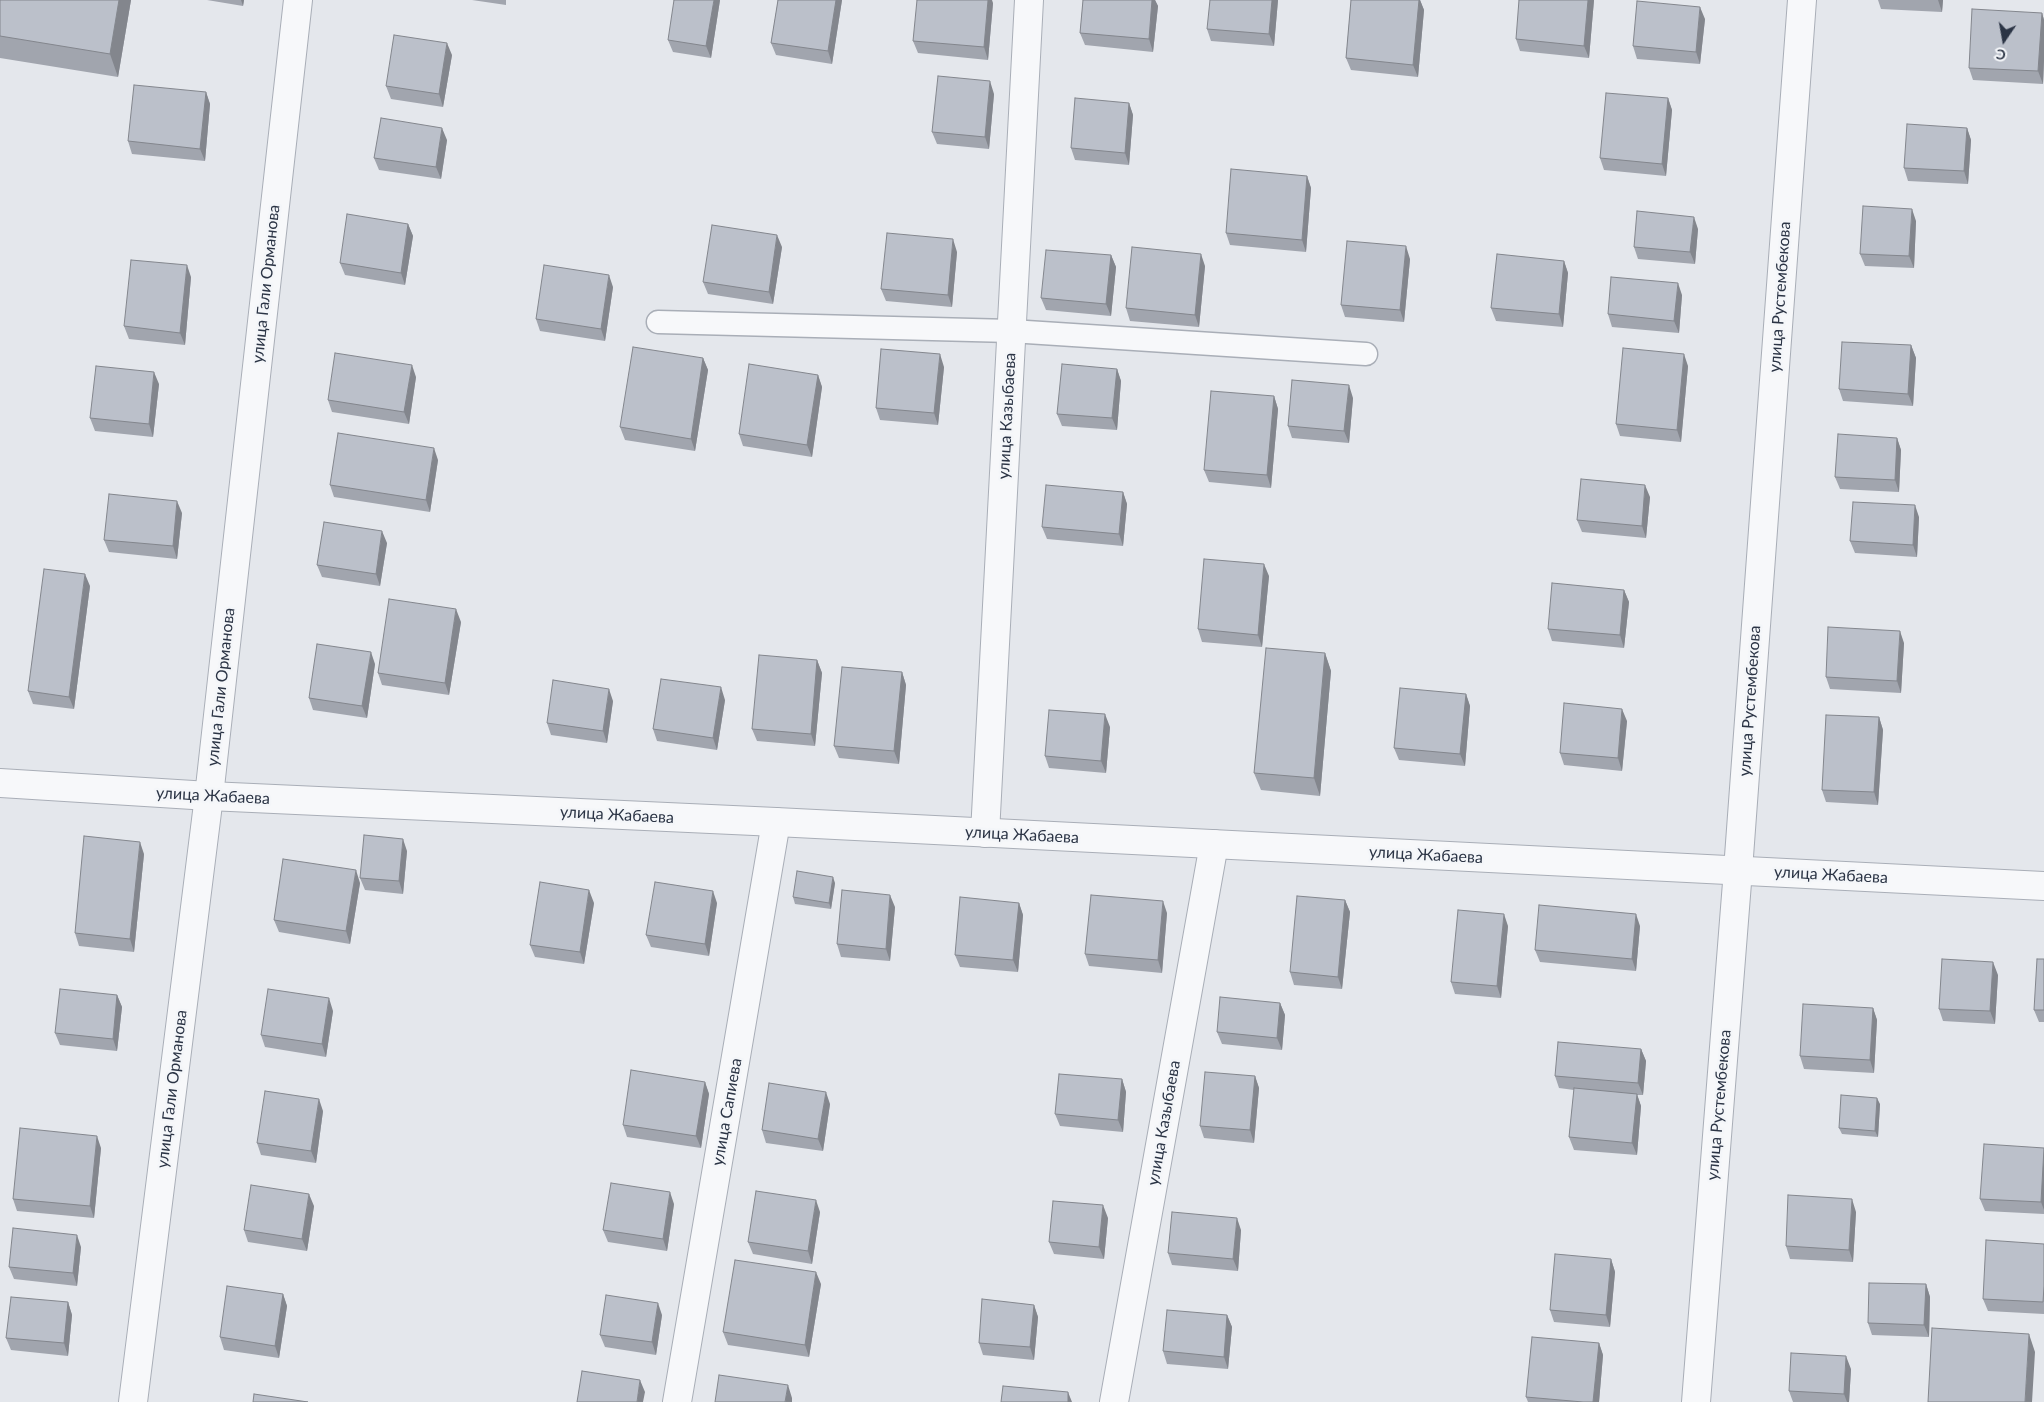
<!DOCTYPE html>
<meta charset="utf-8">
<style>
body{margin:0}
#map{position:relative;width:2044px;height:1402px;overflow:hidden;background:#e4e7ec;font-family:Lato,sans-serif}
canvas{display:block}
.north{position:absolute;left:1979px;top:15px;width:50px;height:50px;-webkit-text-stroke:4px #f4f6f9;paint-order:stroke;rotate:192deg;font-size:14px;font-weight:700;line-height:20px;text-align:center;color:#2b3445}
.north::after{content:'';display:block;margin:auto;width:18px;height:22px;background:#2b3445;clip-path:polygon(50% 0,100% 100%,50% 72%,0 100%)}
</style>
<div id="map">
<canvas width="2044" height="1402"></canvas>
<div class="north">С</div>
</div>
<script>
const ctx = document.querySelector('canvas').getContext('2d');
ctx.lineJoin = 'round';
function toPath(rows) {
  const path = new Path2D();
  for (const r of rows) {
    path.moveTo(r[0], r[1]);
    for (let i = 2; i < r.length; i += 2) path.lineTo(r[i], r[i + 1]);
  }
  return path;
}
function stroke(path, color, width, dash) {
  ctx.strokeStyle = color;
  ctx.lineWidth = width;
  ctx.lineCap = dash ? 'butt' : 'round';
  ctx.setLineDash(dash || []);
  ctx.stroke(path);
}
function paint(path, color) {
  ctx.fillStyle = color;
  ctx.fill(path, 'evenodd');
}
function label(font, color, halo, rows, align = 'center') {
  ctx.font = font + ' Lato,sans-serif';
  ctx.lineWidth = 5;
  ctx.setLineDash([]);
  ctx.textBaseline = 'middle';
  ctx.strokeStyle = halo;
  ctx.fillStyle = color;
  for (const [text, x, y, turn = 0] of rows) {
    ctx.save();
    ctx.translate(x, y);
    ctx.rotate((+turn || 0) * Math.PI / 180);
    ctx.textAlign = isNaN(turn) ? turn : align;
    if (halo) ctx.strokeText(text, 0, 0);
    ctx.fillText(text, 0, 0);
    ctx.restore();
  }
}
const service = toPath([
 [658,322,1011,331,1366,354]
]);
const minor = toPath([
 [985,833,1029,0],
 [133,1402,209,796,298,0],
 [677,1402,776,822],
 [1114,1402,1214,844],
 [1696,1402,1738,870,1802,0]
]);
const tertiary = toPath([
 [0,783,209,796,776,822,2044,886]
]);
const wall = toPath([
 [0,0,131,0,118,77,0,58],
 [207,0,244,0,243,6],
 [472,0,506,0,506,5],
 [720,0,711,58,673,52,668,40],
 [778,0,842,0,832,64,776,55,771,43],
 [1083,0,1155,0,1158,6,1153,52,1085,45,1080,33],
 [1278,0,1274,46,1211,41,1207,29],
 [1351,0,1420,0,1424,10,1418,77,1351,70,1346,58],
 [1594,0,1589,58,1520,51,1516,39],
 [1878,0,1943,0,1942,12,1881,9],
 [993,3,988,60,918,53,913,41],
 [2042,13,2044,20,2044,60,2043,84,1973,80,1969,68],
 [1705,19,1700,64,1637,59,1633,46],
 [452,55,443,107,391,99,386,86],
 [206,92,210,104,205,161,132,154,128,141],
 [994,94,989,149,937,144,932,132],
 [1668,98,1672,110,1666,176,1604,170,1600,158],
 [1129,103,1133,115,1129,165,1075,160,1071,148],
 [1967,128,1971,140,1968,184,1908,181,1904,168],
 [447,140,441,179,379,170,374,158],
 [1307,176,1311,188,1306,252,1230,245,1226,233],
 [1916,221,1914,268,1865,266,1860,254],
 [408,224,413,236,405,285,345,275,340,263],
 [1698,229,1695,264,1638,259,1634,247],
 [782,247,773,304,708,294,703,282],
 [957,252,952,307,886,301,881,289],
 [1111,255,1116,267,1111,316,1046,310,1041,298],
 [1410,259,1404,322,1345,317,1341,305],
 [1564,261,1568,273,1563,327,1496,321,1491,308],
 [1205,266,1199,327,1130,321,1126,308],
 [191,277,185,345,129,339,124,326],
 [613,287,605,341,540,331,536,319],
 [1682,295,1679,333,1612,327,1608,314],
 [1911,345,1916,358,1913,406,1843,401,1839,389],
 [703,358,708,370,695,451,625,440,620,427],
 [1688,366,1681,442,1620,436,1616,424],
 [944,367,938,425,880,420,876,408],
 [1117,369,1121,381,1117,430,1062,426,1057,414],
 [818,375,822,387,812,457,743,446,739,434],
 [416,377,409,424,332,412,328,400],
 [159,384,153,437,95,431,90,418],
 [1274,396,1278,409,1271,488,1209,482,1204,470],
 [1353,398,1349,443,1292,438,1288,426],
 [1897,438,1901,450,1899,492,1840,489,1835,477],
 [438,460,430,512,334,497,330,485],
 [1123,492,1127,504,1123,546,1047,539,1042,527],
 [1650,497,1646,538,1582,532,1577,520],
 [182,513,177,559,109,552,104,540],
 [1919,517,1917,557,1855,553,1850,541],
 [387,543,380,586,322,577,317,565],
 [1269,576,1262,647,1202,642,1198,629],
 [90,586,74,709,33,704,28,691],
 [1624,590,1629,602,1624,648,1552,641,1548,629],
 [461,622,449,695,382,685,378,673],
 [1904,643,1901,693,1830,689,1826,677],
 [1325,653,1331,671,1320,796,1261,790,1254,773],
 [817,660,822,673,815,746,757,741,752,729],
 [375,664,367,718,313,710,309,698],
 [902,672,906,685,899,764,839,758,834,746],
 [1466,694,1470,706,1465,766,1399,760,1394,748],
 [725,700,717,750,657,741,653,729],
 [613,701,607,743,551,735,547,723],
 [1879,717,1883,730,1878,805,1826,802,1822,790],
 [1627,721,1622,771,1564,765,1560,753],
 [1110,727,1106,773,1049,768,1045,756],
 [407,851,403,894,365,890,360,878],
 [144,854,134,952,79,946,75,933],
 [360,883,350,944,279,932,274,920],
 [835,883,831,909,795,904,793,897],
 [1345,900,1350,912,1342,989,1294,985,1290,972],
 [594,903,584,964,535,957,530,945],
 [717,903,709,956,651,947,646,935],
 [1019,903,1023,915,1018,972,960,967,955,955],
 [895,907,890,961,841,957,837,944],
 [1167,913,1162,973,1089,966,1085,954],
 [1508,926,1501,998,1455,994,1451,982],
 [1640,926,1636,971,1540,962,1535,950],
 [2044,959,2044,1022,2039,1022,2034,1010],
 [1998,975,1995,1024,1943,1021,1939,1009],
 [117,995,122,1007,117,1051,60,1045,55,1033],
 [1280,1003,1285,1015,1282,1050,1222,1044,1217,1032],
 [1873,1008,1877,1020,1874,1073,1804,1069,1800,1056],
 [333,1011,326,1057,265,1047,261,1035],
 [1641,1049,1646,1061,1643,1095,1637,1095,1641,1106,1637,1155,1574,1150,1569,1137,1574,1090,1559,1088,1555,1076],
 [1255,1076,1259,1088,1254,1143,1204,1138,1200,1126],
 [1122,1079,1126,1092,1123,1132,1060,1126,1055,1114],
 [705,1082,709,1094,701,1148,627,1137,623,1125],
 [830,1104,823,1151,766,1143,762,1130],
 [1880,1104,1878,1137,1842,1134,1839,1128],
 [323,1111,316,1163,261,1155,257,1143],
 [101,1148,94,1218,17,1211,13,1199],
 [2044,1148,2044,1214,1985,1211,1980,1199],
 [674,1204,667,1251,608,1242,603,1230],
 [314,1206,307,1251,248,1242,244,1230],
 [820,1212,812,1264,753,1254,748,1242],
 [1856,1212,1853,1262,1790,1259,1786,1246],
 [1108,1218,1104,1259,1054,1254,1049,1242],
 [1241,1230,1238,1271,1172,1265,1168,1253],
 [2044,1244,2044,1314,1988,1311,1983,1299],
 [81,1247,77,1286,14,1279,9,1267],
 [1611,1259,1615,1272,1610,1327,1554,1322,1550,1310],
 [821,1284,809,1357,728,1345,723,1332],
 [1926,1284,1930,1297,1929,1337,1872,1335,1868,1323],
 [283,1294,287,1306,279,1358,224,1350,220,1337],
 [68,1302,72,1315,68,1356,11,1350,6,1338],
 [1034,1305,1038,1317,1034,1360,983,1355,979,1343],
 [662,1315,656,1355,605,1347,600,1335],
 [1227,1315,1232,1327,1228,1369,1167,1364,1163,1351],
 [1599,1343,1603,1355,1599,1402,1528,1402,1526,1397],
 [1851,1369,1849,1402,1793,1402,1789,1391]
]);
const shadedWall = toPath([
 [119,0,131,0,118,77,110,54],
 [241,0,244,0,243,6],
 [714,0,720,0,711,58,706,46],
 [836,0,842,0,832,64,828,51],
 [988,0,992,0,993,3,988,60,984,47],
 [1152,0,1155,0,1158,6,1153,52,1149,39],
 [1272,0,1278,0,1274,46,1269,34],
 [1419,0,1420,0,1424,10,1418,77,1413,65],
 [1588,0,1594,0,1589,58,1584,46],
 [1938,0,1943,0,1942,12],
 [1700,7,1705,19,1700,64,1696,52],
 [2042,13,2044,20,2044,60,2043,84,2038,71],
 [447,43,452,55,443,107,439,94],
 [990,81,994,94,989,149,985,137],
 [206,92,210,104,205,161,200,149],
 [1668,98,1672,110,1666,176,1662,164],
 [1129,103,1133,115,1129,165,1125,153],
 [442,128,447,140,441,179,436,167],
 [1967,128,1971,140,1968,184,1964,171],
 [1307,176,1311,188,1306,252,1302,240],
 [1912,209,1916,221,1914,268,1909,256],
 [1694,217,1698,229,1695,264,1690,252],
 [408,224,413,236,405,285,401,273],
 [777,235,782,247,773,304,769,292],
 [953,239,957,252,952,307,948,295],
 [1406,246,1410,259,1404,322,1400,310],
 [1201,254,1205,266,1199,327,1195,315],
 [1111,255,1116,267,1111,316,1106,304],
 [1564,261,1568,273,1563,327,1559,314],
 [187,265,191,277,185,345,180,333],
 [609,275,613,287,605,341,601,329],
 [1678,283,1682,295,1679,333,1674,321],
 [1911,345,1916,358,1913,406,1908,394],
 [940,354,944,367,938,425,934,413],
 [1684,354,1688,366,1681,442,1677,430],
 [703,358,708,370,695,451,691,439],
 [412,365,416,377,409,424,404,412],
 [1117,369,1121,381,1117,430,1112,418],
 [154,372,159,384,153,437,149,424],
 [818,375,822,387,812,457,807,445],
 [1349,385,1353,398,1349,443,1344,431],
 [1274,396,1278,409,1271,488,1267,475],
 [1897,438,1901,450,1899,492,1895,480],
 [434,448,438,460,430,512,426,500],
 [1645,485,1650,497,1646,538,1642,526],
 [1123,492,1127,504,1123,546,1119,534],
 [177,501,182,513,177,559,173,546],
 [1915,505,1919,517,1917,557,1913,545],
 [382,531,387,543,380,586,376,574],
 [1264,564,1269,576,1262,647,1258,635],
 [85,574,90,586,74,709,69,697],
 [1624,590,1629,602,1624,648,1620,635],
 [456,609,461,622,449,695,445,683],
 [1900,631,1904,643,1901,693,1897,681],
 [371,652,375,664,367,718,362,706],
 [1325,653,1331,671,1320,796,1314,778],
 [817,660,822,673,815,746,811,734],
 [902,672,906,685,899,764,894,751],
 [721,687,725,700,717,750,713,738],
 [609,689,613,701,607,743,603,731],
 [1466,694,1470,706,1465,766,1460,754],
 [1622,709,1627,721,1622,771,1618,758],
 [1105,714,1110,727,1106,773,1101,761],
 [1879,717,1883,730,1878,805,1874,792],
 [403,839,407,851,403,894,399,881],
 [140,842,144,854,134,952,130,939],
 [356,870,360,883,350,944,346,931],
 [833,877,835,883,831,909,829,903],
 [589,890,594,903,584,964,580,952],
 [713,891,717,903,709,956,705,944],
 [890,895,895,907,890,961,886,949],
 [1345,900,1350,912,1342,989,1338,977],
 [1163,901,1167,913,1162,973,1158,960],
 [1019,903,1023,915,1018,972,1013,960],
 [1504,914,1508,926,1501,998,1497,986],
 [1636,914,1640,926,1636,971,1632,959],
 [1993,962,1998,975,1995,1024,1990,1011],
 [117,995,122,1007,117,1051,113,1039],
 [329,998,333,1011,326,1057,322,1044],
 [1280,1003,1285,1015,1282,1050,1277,1038],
 [1873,1008,1877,1020,1874,1073,1870,1060],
 [1641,1049,1646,1061,1643,1095,1638,1083],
 [1255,1076,1259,1088,1254,1143,1250,1130],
 [1122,1079,1126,1092,1123,1132,1118,1120],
 [705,1082,709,1094,701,1148,696,1136],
 [826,1092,830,1104,823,1151,818,1139],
 [1637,1094,1641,1106,1637,1155,1632,1143],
 [1877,1098,1880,1104,1878,1137,1875,1131],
 [319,1099,323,1111,316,1163,311,1151],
 [97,1136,101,1148,94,1218,90,1206],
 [2044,1148,2044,1210,2041,1202],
 [670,1192,674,1204,667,1251,663,1239],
 [309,1194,314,1206,307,1251,302,1239],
 [1852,1199,1856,1212,1853,1262,1849,1250],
 [816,1200,820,1212,812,1264,808,1251],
 [1103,1205,1108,1218,1104,1259,1099,1247],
 [1237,1218,1241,1230,1238,1271,1233,1259],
 [77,1235,81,1247,77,1286,73,1273],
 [1611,1259,1615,1272,1610,1327,1606,1315],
 [816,1272,821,1284,809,1357,805,1345],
 [1926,1284,1930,1297,1929,1337,1924,1325],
 [283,1294,287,1306,279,1358,275,1346],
 [68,1302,72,1315,68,1356,64,1343],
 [658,1303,662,1315,656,1355,652,1342],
 [1034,1305,1038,1317,1034,1360,1030,1347],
 [1227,1315,1232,1327,1228,1369,1224,1357],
 [2029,1334,2035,1352,2032,1402,2025,1402],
 [1599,1343,1603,1355,1599,1402,1593,1402],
 [1846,1356,1851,1369,1849,1402,1847,1402,1844,1394],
 [640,1380,645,1392,643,1402,637,1402],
 [788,1385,792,1398,792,1402,785,1402],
 [1068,1392,1072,1402,1068,1402]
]);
const building = toPath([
 [0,0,119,0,110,54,0,36,0,0],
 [674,0,714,0,706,46,668,40,674,0],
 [778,0,836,0,828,51,771,43,778,0],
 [917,0,988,0,984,47,913,41,917,0],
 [1083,0,1152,0,1149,39,1080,33,1083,0],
 [1210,0,1272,0,1269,34,1207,29,1210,0],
 [1351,0,1419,0,1413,65,1346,58,1351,0],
 [1519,0,1588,0,1584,46,1516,39,1519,0],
 [1637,1,1700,7,1696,52,1633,46,1637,1],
 [1972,9,2042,13,2038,71,1969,68,1972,9],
 [394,35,447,43,439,94,386,86,394,35],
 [938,76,990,81,985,137,932,132,938,76],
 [134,85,206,92,200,149,128,141,134,85],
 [1606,93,1668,98,1662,164,1600,158,1606,93],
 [1075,98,1129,103,1125,153,1071,148,1075,98],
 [381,118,442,128,436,167,374,158,381,118],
 [1907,124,1967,128,1964,171,1904,168,1907,124],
 [1231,169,1307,176,1302,240,1226,233,1231,169],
 [1863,206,1912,209,1909,256,1860,254,1863,206],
 [1637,211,1694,217,1690,252,1634,247,1637,211],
 [347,214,408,224,401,273,340,263,347,214],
 [712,225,777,235,769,292,703,282,712,225],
 [887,233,953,239,948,295,881,289,887,233],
 [1347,241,1406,246,1400,310,1341,305,1347,241],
 [1132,247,1201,254,1195,315,1126,308,1132,247],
 [1046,250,1111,255,1106,304,1041,298,1046,250],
 [1497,254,1564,261,1559,314,1491,308,1497,254],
 [131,260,187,265,180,333,124,326,131,260],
 [544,265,609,275,601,329,536,319,544,265],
 [1611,277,1678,283,1674,321,1608,314,1611,277],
 [1842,342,1911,345,1908,394,1839,389,1842,342],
 [633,347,703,358,691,439,620,427,633,347],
 [1623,348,1684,354,1677,430,1616,424,1623,348],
 [881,349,940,354,934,413,876,408,881,349],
 [335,353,412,365,404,412,328,400,335,353],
 [749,364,818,375,807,445,739,434,749,364],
 [1062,364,1117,369,1112,418,1057,414,1062,364],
 [96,366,154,372,149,424,90,418,96,366],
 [1292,380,1349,385,1344,431,1288,426,1292,380],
 [1211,391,1274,396,1267,475,1204,470,1211,391],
 [338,433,434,448,426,500,330,485,338,433],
 [1838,434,1897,438,1895,480,1835,477,1838,434],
 [1581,479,1645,485,1642,526,1577,520,1581,479],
 [1046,485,1123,492,1119,534,1042,527,1046,485],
 [109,494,177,501,173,546,104,540,109,494],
 [1853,502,1915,505,1913,545,1850,541,1853,502],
 [324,522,382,531,376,574,317,565,324,522],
 [1204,559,1264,564,1258,635,1198,629,1204,559],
 [44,569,85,574,69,697,28,691,44,569],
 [1552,583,1624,590,1620,635,1548,629,1552,583],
 [389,599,456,609,445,683,378,673,389,599],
 [1828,627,1900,631,1897,681,1826,677,1828,627],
 [317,644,371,652,362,706,309,698,317,644],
 [1266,648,1325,653,1314,778,1254,773,1266,648],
 [759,655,817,660,811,734,752,729,759,655],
 [842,667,902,672,894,751,834,746,842,667],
 [661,679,721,687,713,738,653,729,661,679],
 [553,680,609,689,603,731,547,723,553,680],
 [1400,688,1466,694,1460,754,1394,748,1400,688],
 [1564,703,1622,709,1618,758,1560,753,1564,703],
 [1049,710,1105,714,1101,761,1045,756,1049,710],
 [1826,715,1879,717,1874,792,1822,790,1826,715],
 [364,835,403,839,399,881,360,878,364,835],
 [84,836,140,842,130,939,75,933,84,836],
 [283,859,356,870,346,931,274,920,283,859],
 [797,871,833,877,829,903,793,897,797,871],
 [540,882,589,890,580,952,530,945,540,882],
 [655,882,713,891,705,944,646,935,655,882],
 [842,890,890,895,886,949,837,944,842,890],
 [1091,895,1163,901,1158,960,1085,954,1091,895],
 [1297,896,1345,900,1338,977,1290,972,1297,896],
 [960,897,1019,903,1013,960,955,955,960,897],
 [1539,905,1636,914,1632,959,1535,950,1539,905],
 [1458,910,1504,914,1497,986,1451,982,1458,910],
 [1942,959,1993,962,1990,1011,1939,1009,1942,959],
 [2037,959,2044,959,2044,1010,2034,1010,2037,959],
 [60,989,117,995,113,1039,55,1033,60,989],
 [268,989,329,998,322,1044,261,1035,268,989],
 [1220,997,1280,1003,1277,1038,1217,1032,1220,997],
 [1803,1004,1873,1008,1870,1060,1800,1056,1803,1004],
 [1558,1042,1641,1049,1638,1083,1555,1076,1558,1042],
 [631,1070,705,1082,696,1136,623,1125,631,1070],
 [1205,1072,1255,1076,1250,1130,1200,1126,1205,1072],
 [1059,1074,1122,1079,1118,1120,1055,1114,1059,1074],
 [769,1083,826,1092,818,1139,762,1130,769,1083],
 [1574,1088,1637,1094,1632,1143,1569,1137,1574,1088],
 [265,1091,319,1099,311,1151,257,1143,265,1091],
 [1841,1095,1877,1098,1875,1131,1839,1128,1841,1095],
 [20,1128,97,1136,90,1206,13,1199,20,1128],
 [1984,1144,2044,1148,2041,1202,1980,1199,1984,1144],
 [611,1183,670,1192,663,1239,603,1230,611,1183],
 [251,1185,309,1194,302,1239,244,1230,251,1185],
 [756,1191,816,1200,808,1251,748,1242,756,1191],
 [1788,1195,1852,1199,1849,1250,1786,1246,1788,1195],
 [1053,1201,1103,1205,1099,1247,1049,1242,1053,1201],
 [1172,1212,1237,1218,1233,1259,1168,1253,1172,1212],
 [13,1228,77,1235,73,1273,9,1267,13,1228],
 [1986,1240,2044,1244,2044,1286,2043,1302,1983,1299,1986,1240],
 [1555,1254,1611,1259,1606,1315,1550,1310,1555,1254],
 [735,1260,816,1272,805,1345,723,1332,735,1260],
 [1869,1283,1926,1284,1924,1325,1868,1323,1869,1283],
 [227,1286,283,1294,275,1346,220,1337,227,1286],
 [606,1295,658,1303,652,1342,600,1335,606,1295],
 [11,1297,68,1302,64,1343,6,1338,11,1297],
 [982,1299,1034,1305,1030,1347,979,1343,982,1299],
 [1167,1310,1227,1315,1224,1357,1163,1351,1167,1310],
 [1932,1328,2029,1334,2025,1402,1928,1402,1932,1328],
 [1532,1337,1599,1343,1593,1402,1583,1402,1526,1397,1532,1337],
 [1791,1353,1846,1356,1844,1394,1789,1391,1791,1353],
 [582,1371,640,1380,637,1402,577,1402,582,1371],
 [719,1375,788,1385,785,1402,715,1402,719,1375],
 [1003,1386,1068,1392,1068,1402,1001,1402,1003,1386],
 [254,1394,308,1402,253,1402,254,1394]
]);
const streetNames = [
 ["улица Гали Орманова",266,284,-84],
 ["улица Рустембекова",1780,297,-86],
 ["улица Казыбаева",1007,416,-87],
 ["улица Гали Орманова",221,687,-84],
 ["улица Рустембекова",1750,701,-86],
 ["улица Жабаева",213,796,3],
 ["улица Жабаева",617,815,3],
 ["улица Жабаева",1022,835,3],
 ["улица Жабаева",1426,855,3],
 ["улица Жабаева",1831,875,3],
 ["улица Гали Орманова",172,1089,-83],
 ["улица Рустембекова",1719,1105,-85],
 ["улица Сапиева",727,1112,-80],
 ["улица Казыбаева",1164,1123,-80]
];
stroke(service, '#a9aeb7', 25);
stroke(minor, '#a9aeb7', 30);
stroke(tertiary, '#a9aeb7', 30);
stroke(service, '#f7f8fa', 22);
stroke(minor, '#f7f8fa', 28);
stroke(tertiary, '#f7f8fa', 28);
paint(wall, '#a1a5ae');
paint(shadedWall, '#83868d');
paint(building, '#bbc0ca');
stroke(building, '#83868d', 1);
label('16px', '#2b3445', '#f4f6f9', streetNames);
</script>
